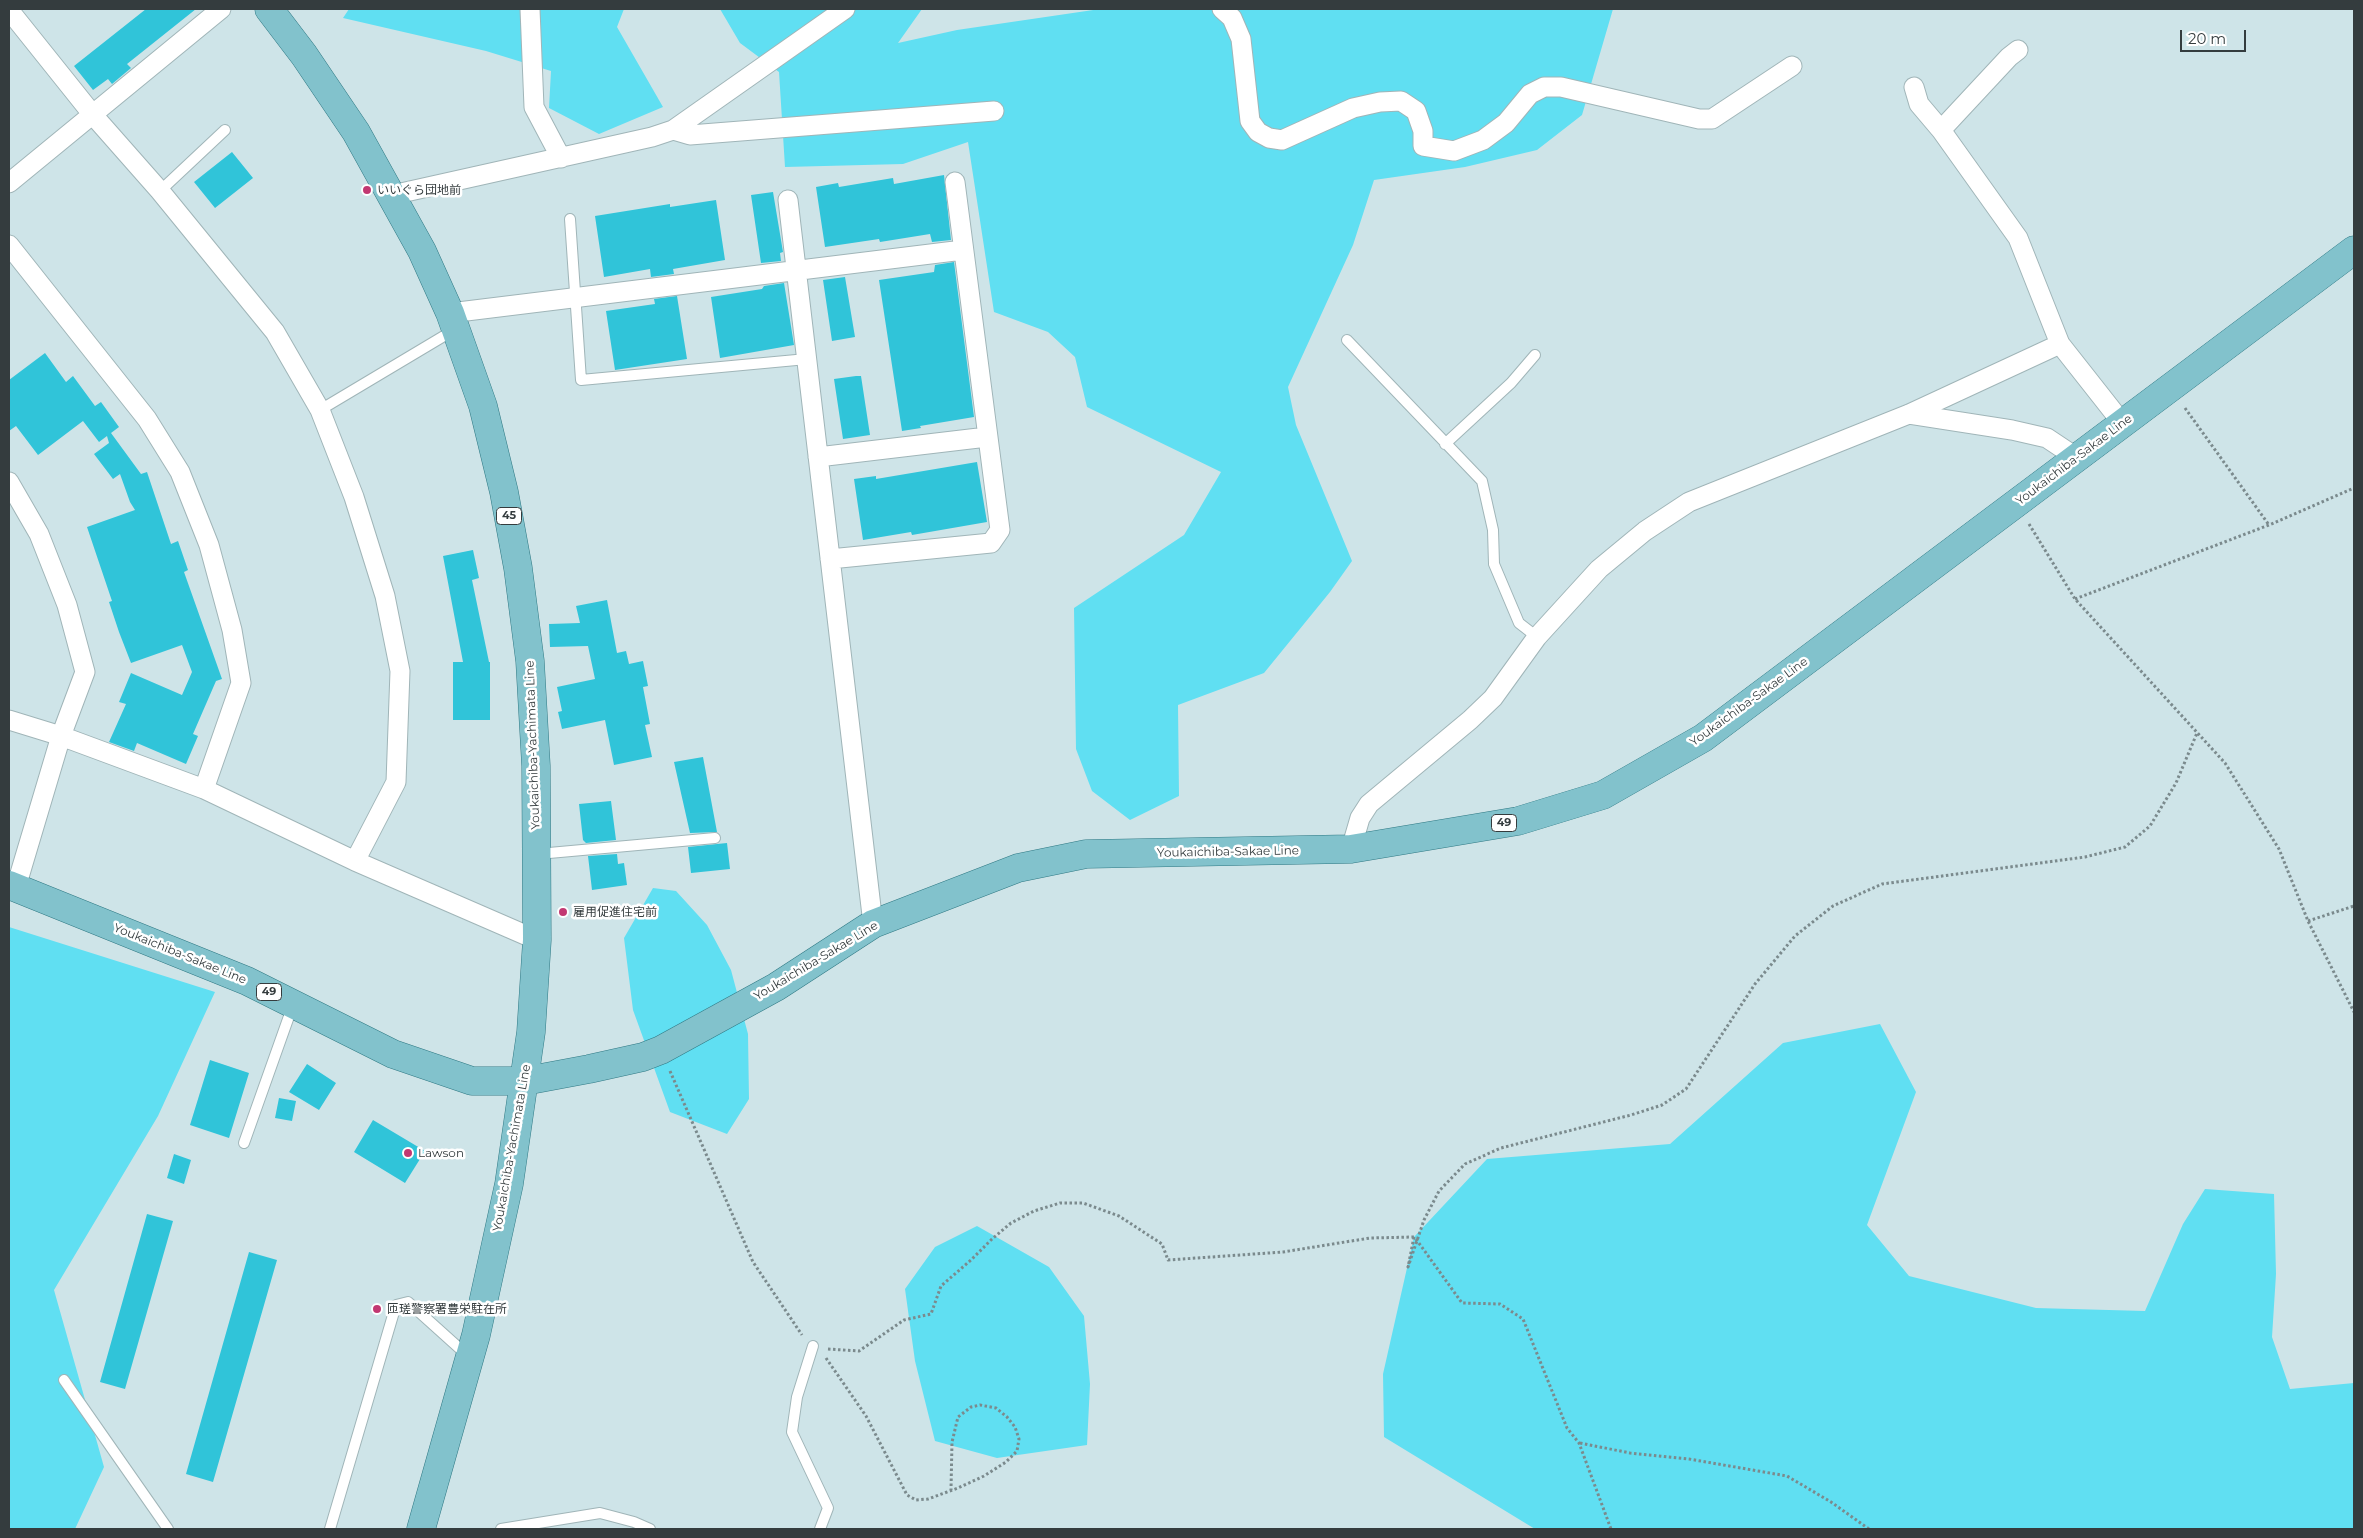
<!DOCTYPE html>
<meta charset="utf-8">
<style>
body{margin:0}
#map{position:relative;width:2363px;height:1538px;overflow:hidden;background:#cee4e8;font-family:Montserrat,sans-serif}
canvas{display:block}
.frame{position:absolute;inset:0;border:10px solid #343c3e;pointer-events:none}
.scale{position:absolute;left:2180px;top:30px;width:66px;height:22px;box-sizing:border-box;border:2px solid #343c3e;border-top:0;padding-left:6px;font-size:15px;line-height:18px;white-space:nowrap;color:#343c3e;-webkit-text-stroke:4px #fff;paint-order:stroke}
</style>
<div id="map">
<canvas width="2363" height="1538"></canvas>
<div class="frame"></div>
<div class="scale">20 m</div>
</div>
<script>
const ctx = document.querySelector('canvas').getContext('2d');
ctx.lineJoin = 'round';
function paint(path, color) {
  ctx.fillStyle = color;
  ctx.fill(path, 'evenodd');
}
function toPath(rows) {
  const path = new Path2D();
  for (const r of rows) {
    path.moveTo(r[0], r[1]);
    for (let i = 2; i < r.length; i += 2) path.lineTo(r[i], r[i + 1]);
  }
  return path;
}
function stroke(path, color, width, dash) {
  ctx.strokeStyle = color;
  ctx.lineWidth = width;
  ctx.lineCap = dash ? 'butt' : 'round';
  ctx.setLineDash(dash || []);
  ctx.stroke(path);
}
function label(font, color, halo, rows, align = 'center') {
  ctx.font = font + ' Montserrat,"Noto Sans JP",sans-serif';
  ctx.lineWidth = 5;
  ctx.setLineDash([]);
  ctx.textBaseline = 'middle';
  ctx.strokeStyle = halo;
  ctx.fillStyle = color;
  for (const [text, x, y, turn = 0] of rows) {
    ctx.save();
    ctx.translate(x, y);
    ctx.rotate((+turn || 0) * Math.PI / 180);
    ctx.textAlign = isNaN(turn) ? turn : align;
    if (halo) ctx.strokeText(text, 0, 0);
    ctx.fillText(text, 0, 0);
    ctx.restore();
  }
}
const green = toPath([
 [349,9,624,9,617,27,663,107,599,134,549,108,551,71,486,51,343,18],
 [720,9,922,9,898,43,957,30,1100,9,1613,9,1582,115,1537,150,1465,167,1374,180,1353,245,1288,387,1296,425,1352,561,1330,592,1264,673,1178,705,1179,796,1130,820,1092,791,1076,749,1074,608,1184,535,1221,472,1087,407,1075,357,1048,332,994,312,968,142,903,164,785,167,779,72,740,43],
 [653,888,676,891,707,925,731,970,748,1034,749,1099,727,1134,670,1112,633,1010,624,938],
 [9,927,215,992,158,1116,54,1290,104,1467,75,1529,9,1529],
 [1880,1024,1916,1092,1867,1225,1909,1276,2036,1308,2145,1311,2183,1224,2205,1189,2274,1194,2276,1274,2272,1337,2290,1389,2354,1383,2354,1529,1535,1529,1384,1437,1383,1374,1414,1237,1487,1159,1670,1144,1783,1043],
 [977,1226,1049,1267,1084,1316,1090,1384,1087,1445,997,1458,935,1441,915,1361,905,1289,935,1247]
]);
const building = toPath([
 [146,9,196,9,127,64,131,68,112,84,108,79,93,90,74,66],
 [232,152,253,178,215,208,194,182],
 [944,175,951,240,932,242,930,234,880,242,879,239,825,247,816,187,838,183,839,187,893,178,894,184],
 [773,192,783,252,780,253,781,261,761,263,751,195],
 [716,200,725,260,673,269,674,274,651,277,650,269,604,277,595,216,670,204,670,207],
 [954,262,974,417,920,426,921,428,902,431,879,280,934,272,935,265],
 [845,277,855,337,832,341,823,280],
 [784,283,794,345,720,358,711,297,762,289,764,286],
 [677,296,687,359,615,370,606,311,655,304,654,299],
 [45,353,66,382,73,376,95,406,101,402,119,427,111,433,141,474,147,472,171,544,178,541,188,570,184,572,222,679,216,681,193,734,198,736,186,764,137,743,134,751,109,742,126,704,119,702,131,673,182,695,192,672,182,645,131,663,119,632,109,602,112,601,87,527,135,510,130,502,120,474,113,479,94,454,109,443,107,436,99,442,83,421,38,455,16,426,9,431,9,380],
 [856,376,861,376,870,435,843,439,834,379],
 [977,462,987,522,912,535,911,532,863,540,854,479,876,476,876,479],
 [473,550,479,578,472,580,489,662,490,662,490,720,453,720,453,662,463,662,443,556],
 [607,600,617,653,626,651,629,664,643,661,648,686,643,687,650,724,645,725,652,757,614,765,605,720,562,729,558,712,562,711,557,687,595,679,588,646,550,647,549,624,580,623,576,606],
 [703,757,717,832,690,833,674,762],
 [611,801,616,840,586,843,583,840,579,804],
 [727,843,730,869,691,873,688,847],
 [617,854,618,864,624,863,627,885,592,890,588,856],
 [210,1060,249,1073,229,1138,190,1125],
 [307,1064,336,1083,319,1110,289,1092],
 [279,1098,296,1101,292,1121,275,1118],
 [373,1120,425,1151,405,1183,354,1152],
 [174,1154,191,1160,184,1184,167,1178],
 [147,1214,173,1221,125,1389,100,1382],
 [249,1252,277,1260,213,1482,186,1474]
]);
const path = toPath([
 [2185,408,2269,525],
 [2029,524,2075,599,2225,763,2279,849,2308,921,2354,1012],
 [2075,599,2269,525,2354,488],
 [2308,921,2354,906],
 [670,1071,753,1262,802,1335],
 [1414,1237,1408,1267,1424,1220,1439,1191,1465,1164,1501,1148,1631,1115,1662,1105,1686,1089,1755,984,1795,936,1833,906,1882,884,2085,857,2125,847,2150,826,2176,783,2197,733],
 [1416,1239,1462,1303,1500,1304,1523,1319,1567,1428,1579,1443,1611,1529],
 [828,1349,859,1351,904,1320,931,1314,941,1286,971,1260,992,1239,1011,1223,1034,1211,1060,1203,1083,1203,1119,1216,1162,1244,1168,1260,1283,1252,1370,1238,1414,1237],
 [826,1358,866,1416,907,1495,916,1500,928,1499,958,1488,984,1476,1006,1462,1017,1451,1019,1439,1015,1427,1007,1417,996,1408,980,1405,971,1407,958,1417,952,1442,951,1490],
 [1580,1443,1630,1453,1689,1459,1787,1476,1831,1502,1869,1529]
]);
const lane = toPath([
 [160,191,225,130],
 [570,219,581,380,807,359],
 [1347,340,1482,481,1493,530,1494,564,1519,623,1537,637],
 [320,410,454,330],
 [1445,444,1511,383,1535,355],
 [538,854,715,838],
 [244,1143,293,1005],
 [813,1346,797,1397,792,1432,828,1508,820,1529],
 [64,1380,168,1529],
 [330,1529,396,1305,408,1302,468,1356],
 [501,1529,600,1513,634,1522,650,1529]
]);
const street = toPath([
 [530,9,534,107,561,158],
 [1222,9,1232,18,1241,39,1250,121,1258,132,1269,138,1282,140,1353,108,1380,102,1401,101,1416,111,1423,131,1423,146,1454,151,1483,140,1506,123,1530,94,1544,87,1561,87,1699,119,1712,119,1792,66],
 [9,10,93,115,160,191,275,332,320,410,354,497,385,596,400,671,396,782,355,861],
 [1914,87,1919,104,1941,130,2018,238,2060,344,2123,424],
 [673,130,690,135,994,111],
 [1941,130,2009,57,2018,50],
 [9,183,221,9],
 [392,195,652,137,673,130,845,9],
 [788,200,873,924],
 [9,245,147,419,180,472,209,545,232,630,241,683,204,789],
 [450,313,963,250],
 [1909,414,2012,430,2047,438,2077,458],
 [818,457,987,437],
 [9,482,39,534,67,605,85,672,61,736,16,887],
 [830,559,991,543,1000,530,955,182],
 [9,720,61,736,204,789,355,861,537,940],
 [1351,849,1360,818,1369,804,1470,720,1493,698,1537,637,1599,569,1645,531,1689,502,1909,414,2060,344]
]);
const primary = toPath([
 [269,9,304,55,356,132,422,251,450,313,483,406,504,492,518,568,530,661,536,766,537,940,531,1032,509,1184,476,1335,421,1529],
 [9,885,247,981,393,1054,472,1081,525,1081,589,1069,643,1057,661,1050,776,987,873,924,1018,868,1086,854,1351,849,1518,821,1603,795,1703,738,2354,250]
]);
const markers = [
 [367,190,5,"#c23872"],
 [563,912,5,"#c23872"],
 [408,1153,5,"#c23872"],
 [377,1309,5,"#c23872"]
];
const shields = [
 [509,516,25],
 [1504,823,25],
 [269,992,25]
];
const shieldNames = [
 ["45",509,516],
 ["49",1504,823],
 ["49",269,992]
];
const poiNames = [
 ["いいぐら団地前",377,190],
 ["雇用促進住宅前",573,912],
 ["Lawson",418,1153],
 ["匝瑳警察署豊栄駐在所",387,1309]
];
const streetNames = [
 ["Youkaichiba-Sakae Line",2074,460,-37],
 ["Youkaichiba-Sakae Line",1749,702,-36],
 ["Youkaichiba-Yachimata Line",533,745,-92],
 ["Youkaichiba-Sakae Line",1228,852,-1],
 ["Youkaichiba-Sakae Line",180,954,22],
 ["Youkaichiba-Sakae Line",816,961,-31],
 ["Youkaichiba-Yachimata Line",512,1148,-80]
];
paint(green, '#60dff2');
paint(building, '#30c4d9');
stroke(lane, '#a0b5b8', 12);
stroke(street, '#a0b5b8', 21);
stroke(primary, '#307984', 29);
stroke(path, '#7b8a8d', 3, [2.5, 2.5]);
stroke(lane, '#fff', 10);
stroke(street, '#fff', 19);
stroke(primary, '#82c2cc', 28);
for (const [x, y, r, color] of markers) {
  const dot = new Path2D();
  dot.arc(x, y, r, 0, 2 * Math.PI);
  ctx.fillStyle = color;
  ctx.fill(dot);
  stroke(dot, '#fff', 2);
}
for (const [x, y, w] of shields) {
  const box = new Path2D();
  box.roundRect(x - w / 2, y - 8.5, w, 17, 4);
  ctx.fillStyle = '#fff';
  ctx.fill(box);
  stroke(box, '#343c3e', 1);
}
label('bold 11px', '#343c3e', null, shieldNames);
label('12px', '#343c3e', '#fff', poiNames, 'left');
label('12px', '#343c3e', '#fff', streetNames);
</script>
